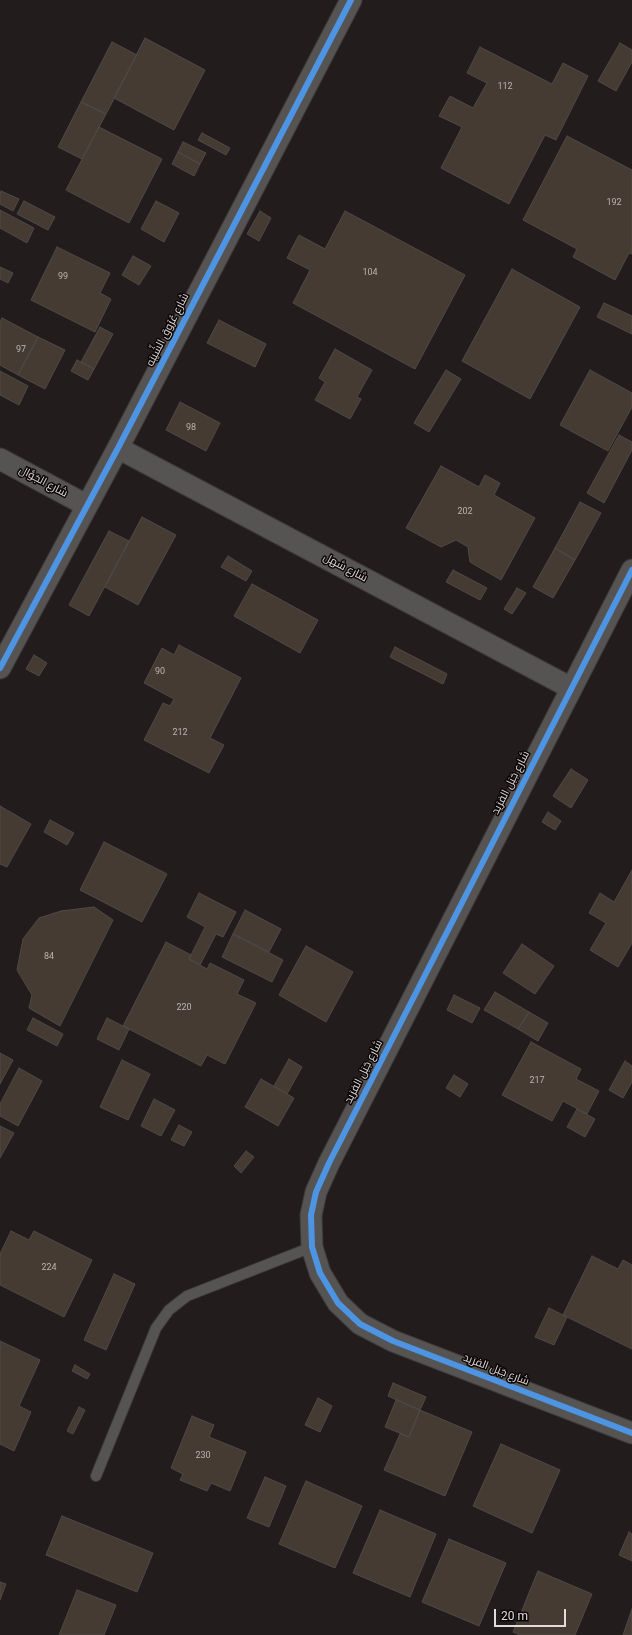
<!DOCTYPE html>
<meta charset="utf-8">
<style>
body{margin:0}
#map{position:relative;width:632px;height:1635px;overflow:hidden;background:#221d1c;font-family:Roboto,sans-serif}
canvas{display:block}
.scale{position:absolute;left:494px;top:1609px;width:72px;height:18px;box-sizing:border-box;border:2px solid #e2dbdb;border-top:0;padding-left:5px;font-size:12px;line-height:14px;white-space:nowrap;color:#e2dbdb;-webkit-text-stroke:3px #0a0706;paint-order:stroke}
</style>
<div id="map">
<canvas width="632" height="1635"></canvas>
<div class="scale">20 m</div>
</div>
<script>
const ctx = document.querySelector('canvas').getContext('2d');
ctx.lineJoin = 'round';
function paint(path, color) {
  ctx.fillStyle = color;
  ctx.fill(path, 'evenodd');
}
function toPath(rows) {
  const path = new Path2D();
  for (const r of rows) {
    path.moveTo(r[0], r[1]);
    for (let i = 2; i < r.length; i += 2) path.lineTo(r[i], r[i + 1]);
  }
  return path;
}
function stroke(path, color, width, dash) {
  ctx.strokeStyle = color;
  ctx.lineWidth = width;
  ctx.lineCap = dash ? 'butt' : 'round';
  ctx.setLineDash(dash || []);
  ctx.stroke(path);
}
function label(font, color, halo, rows, align = 'center') {
  ctx.font = font + ' Roboto,Cairo,sans-serif';
  ctx.lineWidth = 3;
  ctx.setLineDash([]);
  ctx.textBaseline = 'middle';
  ctx.strokeStyle = halo;
  ctx.fillStyle = color;
  for (const [text, x, y, turn = 0] of rows) {
    ctx.save();
    ctx.translate(x, y);
    ctx.rotate((+turn || 0) * Math.PI / 180);
    ctx.textAlign = isNaN(turn) ? turn : align;
    if (halo) ctx.strokeText(text, 0, 0);
    ctx.fillText(text, 0, 0);
    ctx.restore();
  }
}
const building = toPath([
 [145,38,205,70,174,130,114,98,145,38],
 [112,42,137,55,106,114,81,102,112,42],
 [620,43,632,50,632,62,616,91,598,81,620,43],
 [480,47,552,84,563,63,588,76,556,140,545,135,509,204,441,168,462,127,439,116,450,96,473,108,487,83,467,73,480,47],
 [81,102,106,114,82,159,58,147,81,102],
 [99,127,162,159,129,223,66,190,99,127],
 [202,133,230,148,226,155,198,140,202,133],
 [567,136,632,170,632,254,629,253,615,280,573,257,577,249,523,220,567,136],
 [183,142,206,153,200,164,178,152,183,142],
 [178,152,200,164,194,176,172,164,178,152],
 [1,191,19,199,13,211,0,204,0,194,1,191],
 [24,201,55,217,48,230,17,214,24,201],
 [156,201,179,213,164,242,141,229,156,201],
 [0,210,34,228,27,243,0,228,0,210],
 [260,211,271,218,259,241,247,234,260,211],
 [345,211,465,275,415,369,293,303,310,270,287,258,299,235,325,249,345,211],
 [57,247,110,273,100,293,111,299,95,332,31,300,57,247],
 [133,256,151,266,139,285,122,275,133,256],
 [0,267,13,273,8,283,0,279,0,267],
 [512,269,580,307,530,399,462,361,512,269],
 [604,303,632,316,632,334,597,317,604,303],
 [2,318,38,337,18,375,0,365,0,322,2,318],
 [219,320,266,344,255,367,207,343,219,320],
 [100,327,113,334,94,369,81,362,100,327],
 [38,337,65,350,45,389,18,375,38,337],
 [335,349,372,370,357,397,361,399,350,419,315,400,325,382,319,378,335,349],
 [77,360,94,369,88,380,71,371,77,360],
 [446,370,461,379,429,432,414,423,446,370],
 [590,370,632,393,632,407,608,451,560,425,590,370],
 [0,371,28,386,19,405,0,395,0,371],
 [180,402,220,423,206,451,166,430,180,402],
 [619,435,632,442,632,450,604,503,587,493,619,435],
 [441,466,479,487,485,475,500,483,494,495,535,518,501,580,470,562,468,547,456,540,441,547,406,528,441,466],
 [580,502,601,513,575,560,555,548,580,502],
 [142,517,176,535,138,605,105,587,142,517],
 [109,531,129,541,89,616,69,605,109,531],
 [555,548,575,560,553,598,533,587,555,548],
 [228,556,252,571,246,581,221,567,228,556],
 [453,570,487,588,480,600,446,582,453,570],
 [252,584,318,620,300,653,234,616,252,584],
 [517,588,526,593,512,614,504,609,517,588],
 [179,645,241,678,210,738,224,745,209,773,144,740,163,703,170,706,174,699,144,683,162,648,174,655,179,645],
 [395,647,447,674,443,684,390,657,395,647],
 [34,655,47,663,39,676,26,669,34,655],
 [571,769,588,780,571,808,553,796,571,769],
 [0,806,31,824,7,867,0,864,0,806],
 [548,812,561,821,555,830,542,822,548,812],
 [50,820,74,833,67,845,44,832,50,820],
 [104,842,167,874,142,922,80,890,104,842],
 [632,870,632,943,618,967,590,950,606,923,589,913,600,893,614,902,632,870],
 [199,893,236,912,223,937,216,934,200,965,189,959,205,927,187,917,199,893],
 [94,907,113,920,60,1026,29,1008,32,995,17,970,23,939,39,918,61,911,94,907],
 [245,910,281,929,269,952,233,934,245,910],
 [233,934,283,960,272,982,222,957,233,934],
 [166,942,191,955,189,959,200,965,207,969,210,963,244,980,237,994,256,1003,225,1064,207,1055,201,1066,123,1026,166,942],
 [522,944,554,966,535,994,503,973,522,944],
 [306,946,353,972,326,1022,279,995,306,946],
 [495,992,529,1012,518,1029,484,1010,495,992],
 [454,995,480,1008,472,1023,447,1010,454,995],
 [529,1012,548,1023,538,1041,518,1029,529,1012],
 [33,1018,63,1034,57,1046,27,1030,33,1018],
 [107,1018,129,1029,119,1050,97,1039,107,1018],
 [531,1042,581,1069,576,1079,599,1091,587,1114,563,1101,552,1121,502,1095,531,1042],
 [0,1053,13,1060,0,1084,0,1053],
 [289,1059,302,1067,287,1094,274,1086,289,1059],
 [122,1060,150,1074,128,1120,100,1107,122,1060],
 [625,1061,632,1066,632,1082,623,1098,609,1090,625,1061],
 [19,1068,42,1081,18,1126,0,1116,0,1104,19,1068],
 [454,1075,468,1084,460,1097,446,1088,454,1075],
 [261,1079,294,1098,278,1126,245,1107,261,1079],
 [154,1099,175,1110,161,1136,141,1126,154,1099],
 [577,1109,595,1119,585,1137,567,1127,577,1109],
 [179,1125,192,1132,184,1146,171,1140,179,1125],
 [0,1126,14,1133,0,1158,0,1126],
 [246,1151,254,1157,241,1173,234,1166,246,1151],
 [11,1231,29,1240,34,1231,92,1260,64,1317,0,1285,0,1254,11,1231],
 [592,1256,618,1269,623,1260,632,1265,632,1349,563,1315,592,1256],
 [114,1274,135,1284,106,1350,84,1340,114,1274],
 [549,1308,567,1317,554,1345,535,1337,549,1308],
 [0,1341,40,1360,19,1406,31,1412,14,1451,0,1444,0,1341],
 [75,1365,90,1374,87,1379,72,1371,75,1365],
 [393,1383,426,1397,420,1410,388,1396,393,1383],
 [318,1398,332,1406,320,1432,305,1425,318,1398],
 [396,1400,420,1410,409,1437,385,1427,396,1400],
 [79,1407,85,1410,73,1434,67,1431,79,1407],
 [420,1410,472,1432,445,1496,384,1470,400,1434,409,1437,420,1410],
 [192,1416,214,1425,209,1437,246,1452,230,1491,211,1483,207,1491,180,1480,183,1474,171,1468,192,1416],
 [501,1444,560,1470,532,1533,473,1506,501,1444],
 [265,1477,286,1486,269,1527,247,1518,265,1477],
 [306,1481,362,1506,335,1568,279,1544,306,1481],
 [380,1510,436,1534,410,1597,353,1573,380,1510],
 [62,1516,153,1553,137,1592,46,1555,62,1516],
 [629,1532,632,1534,632,1561,619,1555,629,1532],
 [449,1539,506,1563,479,1626,422,1602,449,1539],
 [538,1571,592,1594,575,1635,520,1635,513,1632,538,1571],
 [0,1582,6,1584,0,1600,0,1582],
 [77,1590,116,1605,104,1635,59,1635,77,1590],
 [632,1609,632,1635,623,1635,632,1609]
]);
const lane = toPath([
 [96,1476,156,1328,169,1310,187,1296,312,1247]
]);
const street = toPath([
 [118,448,571,688],
 [0,459,86,505],
 [632,570,329,1163,316,1192,311,1215,312,1247,320,1273,338,1303,360,1324,393,1341,632,1433],
 [0,668,118,448,351,0]
]);
const cycleway = toPath([
 [632,570,329,1163,316,1192,311,1215,312,1247,320,1273,338,1303,360,1324,393,1341,632,1433],
 [0,668,118,448,351,0]
]);
const numberNames = [
 ["112",505,87],
 ["192",614,203],
 ["104",370,273],
 ["99",63,277],
 ["97",21,350],
 ["98",191,428],
 ["202",465,512],
 ["90",160,672],
 ["212",180,733],
 ["84",49,957],
 ["220",184,1008],
 ["217",537,1081],
 ["224",49,1268],
 ["230",203,1456]
];
const streetNames = [
 ["شارع عُرُوق الشِّيبَه",168,330,-63],
 ["شارع الجَوَّال",43,482,28],
 ["شارع شهل",345,568,28],
 ["شارع جَبَل الفرَيد",511,783,-63],
 ["شارع جَبَل الفرَيد",364,1072,-63],
 ["شارع جَبَل الفرَيد",496,1370,21]
];
paint(building, '#453b33');
stroke(building, '#4e4a48', 1);
stroke(lane, '#3e3939', 12);
stroke(street, '#3e3939', 23);
stroke(lane, '#565353', 10);
stroke(street, '#565353', 21);
stroke(cycleway, '#4d94e3', 6);
label('9px', '#bbb3b1', null, numberNames);
label('11px', '#e2dbdb', '#0a0706', streetNames);
</script>
